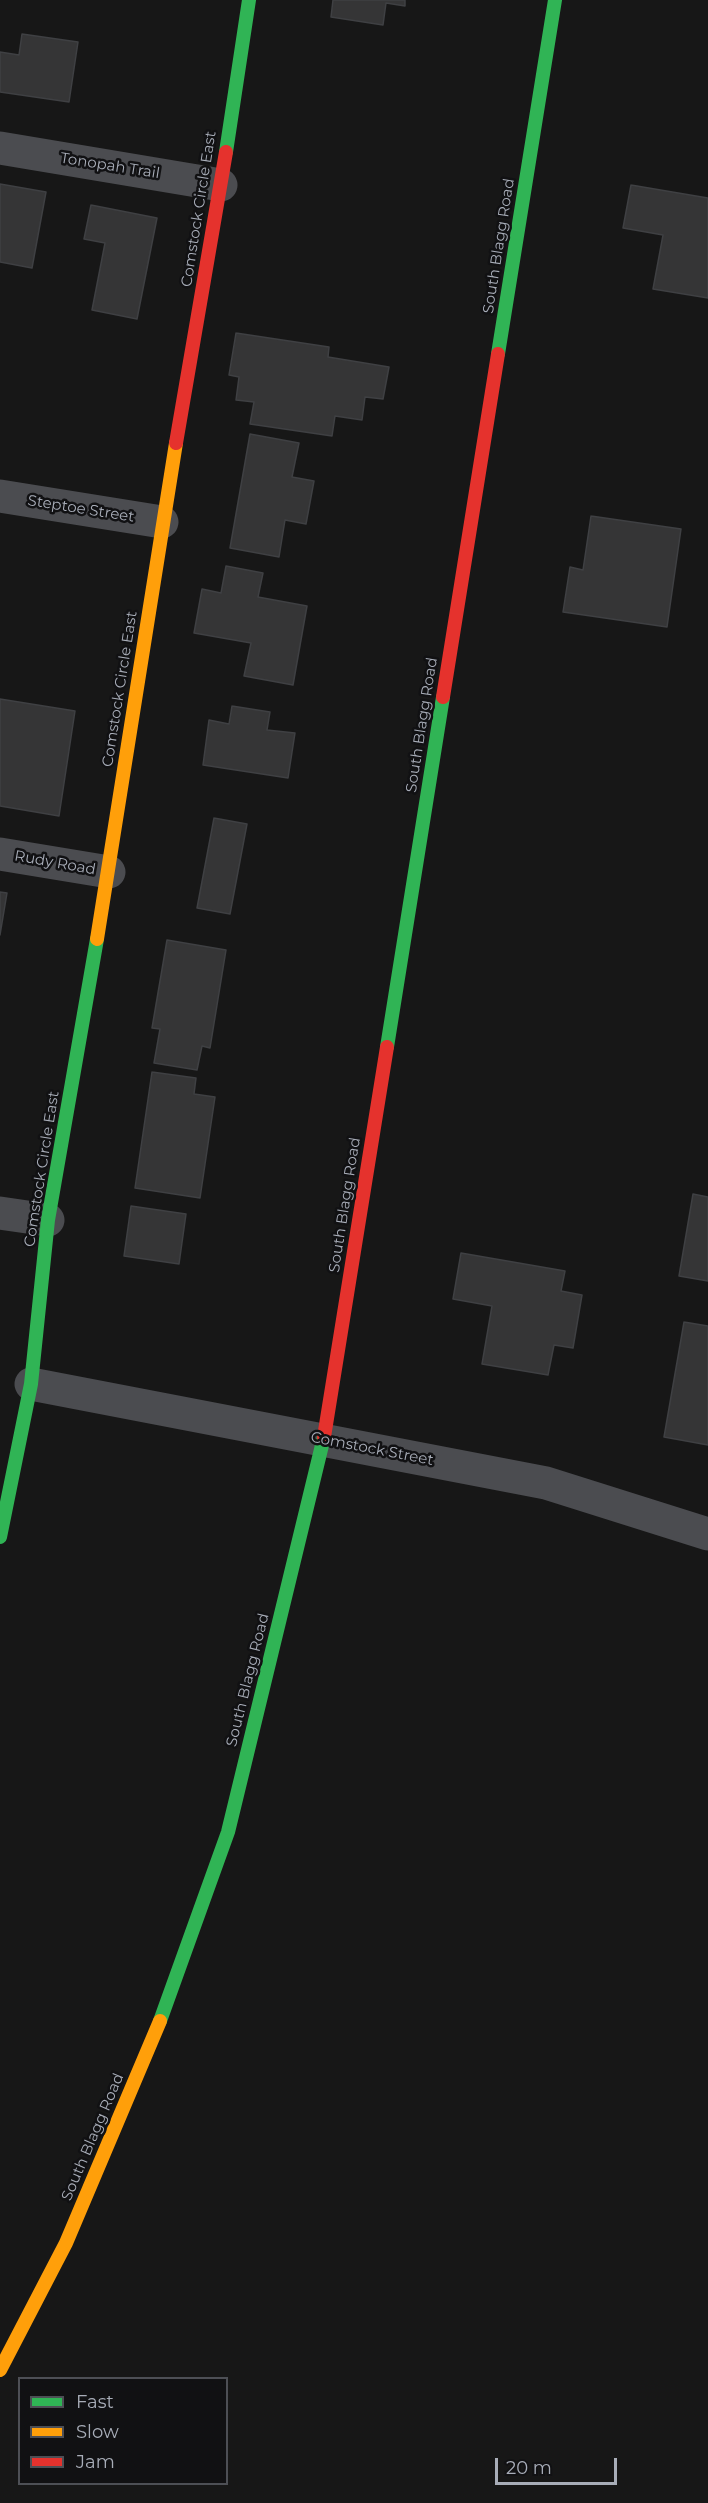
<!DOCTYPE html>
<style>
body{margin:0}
#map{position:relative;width:708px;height:2503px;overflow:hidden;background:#171717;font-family:Montserrat,sans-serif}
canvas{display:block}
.legend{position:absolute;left:18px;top:2377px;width:210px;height:108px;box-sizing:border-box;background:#111113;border:2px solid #4d4f55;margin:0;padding:8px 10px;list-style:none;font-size:18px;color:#a8adb8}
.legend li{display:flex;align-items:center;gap:12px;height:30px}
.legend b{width:30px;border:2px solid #4d4f55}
.scale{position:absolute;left:495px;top:2458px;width:122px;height:27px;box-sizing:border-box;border:3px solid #a8adb8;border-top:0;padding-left:8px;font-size:18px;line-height:21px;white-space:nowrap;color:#a8adb8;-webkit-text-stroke:4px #111113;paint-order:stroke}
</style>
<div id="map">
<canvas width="708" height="2503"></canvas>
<ul class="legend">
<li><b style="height:8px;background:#30b455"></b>Fast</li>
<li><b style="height:8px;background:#ff9f0a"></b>Slow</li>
<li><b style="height:8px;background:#e5322d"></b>Jam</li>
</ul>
<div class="scale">20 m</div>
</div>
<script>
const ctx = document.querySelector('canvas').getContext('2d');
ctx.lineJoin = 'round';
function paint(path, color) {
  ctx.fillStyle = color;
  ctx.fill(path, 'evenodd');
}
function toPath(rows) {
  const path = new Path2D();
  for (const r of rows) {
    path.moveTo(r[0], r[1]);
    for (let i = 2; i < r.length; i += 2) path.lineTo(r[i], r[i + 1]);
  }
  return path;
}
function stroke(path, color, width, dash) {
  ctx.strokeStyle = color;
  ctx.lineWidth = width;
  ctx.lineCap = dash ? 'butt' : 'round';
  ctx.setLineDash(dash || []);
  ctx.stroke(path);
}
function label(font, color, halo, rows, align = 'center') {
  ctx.font = font + ' Montserrat,sans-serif';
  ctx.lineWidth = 5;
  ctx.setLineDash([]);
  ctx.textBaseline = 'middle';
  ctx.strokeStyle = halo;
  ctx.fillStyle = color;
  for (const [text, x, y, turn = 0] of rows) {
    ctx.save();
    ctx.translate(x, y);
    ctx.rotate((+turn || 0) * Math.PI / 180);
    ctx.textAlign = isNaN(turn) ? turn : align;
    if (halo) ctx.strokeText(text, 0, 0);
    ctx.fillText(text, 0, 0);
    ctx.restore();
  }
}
const building = toPath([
 [333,0,405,0,405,6,386,3,383,25,331,17,333,0],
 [22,34,78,42,69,102,0,92,0,52,19,55,22,34],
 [0,184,46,192,32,268,0,262,0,184],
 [631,185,708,198,708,298,653,289,663,235,623,228,631,185],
 [91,205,157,218,137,319,92,310,105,243,84,239,91,205],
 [236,333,329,347,328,357,389,367,383,399,365,397,362,420,335,416,332,436,250,424,254,402,236,400,239,377,229,375,236,333],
 [250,434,299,443,292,477,314,481,306,524,285,520,279,557,230,548,250,434],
 [591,516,681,529,667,627,563,612,570,567,583,570,591,516],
 [226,566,263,573,258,597,307,606,293,685,244,676,251,643,194,633,202,589,221,593,226,566],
 [0,699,75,711,59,816,0,806,0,699],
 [232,706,270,712,267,730,295,733,288,778,203,765,209,720,229,724,232,706],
 [214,818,247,824,230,914,197,908,214,818],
 [0,892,7,893,0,935,0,892],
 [167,940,226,950,210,1048,202,1046,197,1070,154,1063,160,1029,152,1028,167,940],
 [152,1072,196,1078,194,1094,215,1097,200,1198,135,1188,152,1072],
 [693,1194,708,1197,708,1281,679,1276,693,1194],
 [131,1206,186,1214,179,1264,124,1256,131,1206],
 [461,1253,565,1271,561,1291,582,1295,573,1348,554,1345,548,1375,482,1364,492,1306,453,1299,461,1253],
 [684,1322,708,1326,708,1445,664,1437,684,1322]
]);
const street = toPath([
 [0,148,221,185],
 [0,496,162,522],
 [0,854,109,872],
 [0,1213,48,1220],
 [31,1384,546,1483,708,1534]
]);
const fast = toPath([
 [226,152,249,0],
 [498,354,555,0],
 [387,1047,443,697],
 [0,1537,31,1384,48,1220,97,939],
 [160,2021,228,1832,324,1437]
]);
const slow = toPath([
 [97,939,176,443],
 [0,2370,66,2243,160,2021]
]);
const jam = toPath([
 [176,443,226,152],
 [443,697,498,354],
 [324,1437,387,1047]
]);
const streetNames = [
 ["Tonopah Trail",110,166,9],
 ["Comstock Circle East",199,209,-81],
 ["South Blagg Road",499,246,-81],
 ["Steptoe Street",81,509,9],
 ["Comstock Circle East",120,689,-81],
 ["South Blagg Road",422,725,-81],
 ["Rudy Road",55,863,10],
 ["Comstock Circle East",42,1169,-81],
 ["South Blagg Road",345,1205,-81],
 ["Comstock Street",372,1449,11],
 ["South Blagg Road",248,1680,-76],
 ["South Blagg Road",93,2137,-67]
];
paint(building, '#353536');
stroke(building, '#3f4043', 1.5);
stroke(street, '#4b4c50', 33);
stroke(fast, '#30b455', 14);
stroke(slow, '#ff9f0a', 14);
stroke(jam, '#e5322d', 14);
label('15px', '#a8adb8', '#111113', streetNames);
</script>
